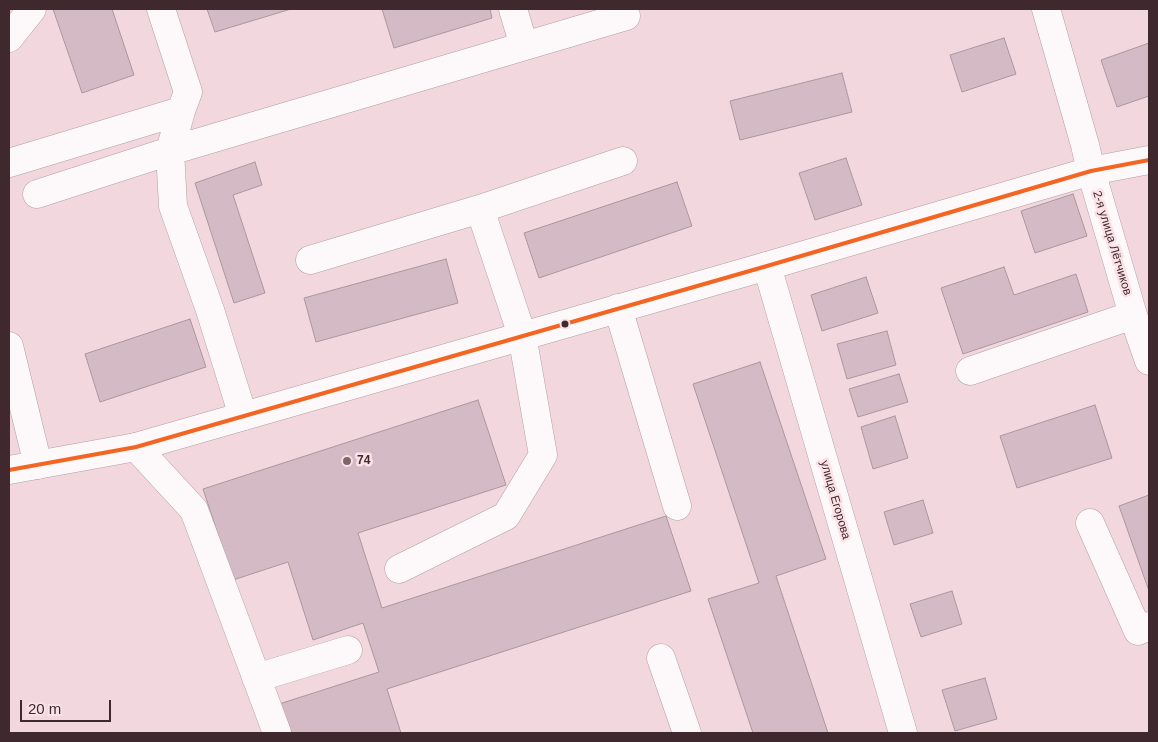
<!DOCTYPE html>
<meta charset="utf-8">
<style>
body{margin:0}
#map{position:relative;width:1158px;height:742px;overflow:hidden;background:#f2d8de;font-family:Helvetica,sans-serif}
canvas{display:block}
.frame{position:absolute;inset:0;border:10px solid #3f292e;pointer-events:none}
.scale{position:absolute;left:20px;top:700px;width:91px;height:22px;box-sizing:border-box;border:2px solid #3f292e;border-top:0;padding-left:6px;font-size:15px;line-height:18px;white-space:nowrap;color:#3f292e;-webkit-text-stroke:4px #fae2e7;paint-order:stroke}
</style>
<div id="map">
<canvas width="1158" height="742"></canvas>
<div class="frame"></div>
<div class="scale">20 m</div>
</div>
<script>
const ctx = document.querySelector('canvas').getContext('2d');
ctx.lineJoin = 'round';
function paint(path, color) {
  ctx.fillStyle = color;
  ctx.fill(path, 'evenodd');
}
function toPath(rows) {
  const path = new Path2D();
  for (const r of rows) {
    path.moveTo(r[0], r[1]);
    for (let i = 2; i < r.length; i += 2) path.lineTo(r[i], r[i + 1]);
  }
  return path;
}
function stroke(path, color, width, dash) {
  ctx.strokeStyle = color;
  ctx.lineWidth = width;
  ctx.lineCap = dash ? 'butt' : 'round';
  ctx.setLineDash(dash || []);
  ctx.stroke(path);
}
function label(font, color, halo, rows, align = 'center') {
  ctx.font = font + ' Helvetica,sans-serif';
  ctx.lineWidth = 5;
  ctx.setLineDash([]);
  ctx.textBaseline = 'middle';
  ctx.strokeStyle = halo;
  ctx.fillStyle = color;
  for (const [text, x, y, turn = 0] of rows) {
    ctx.save();
    ctx.translate(x, y);
    ctx.rotate((+turn || 0) * Math.PI / 180);
    ctx.textAlign = isNaN(turn) ? turn : align;
    if (halo) ctx.strokeText(text, 0, 0);
    ctx.fillText(text, 0, 0);
    ctx.restore();
  }
}
const building = toPath([
 [53,9,112,9,134,75,82,93,53,9],
 [207,9,291,9,215,32,207,9],
 [382,9,490,9,492,18,394,48,382,9],
 [1004,38,1016,74,962,92,950,55,1004,38],
 [1149,43,1149,96,1117,107,1101,60,1149,43],
 [842,73,852,112,740,140,730,101,842,73],
 [846,158,862,205,815,220,799,173,846,158],
 [255,162,262,185,233,195,265,293,234,303,195,183,255,162],
 [677,182,692,226,539,278,524,233,677,182],
 [1073,194,1087,236,1035,253,1021,211,1073,194],
 [446,259,458,303,316,342,304,298,446,259],
 [1004,267,1014,295,1076,274,1088,312,963,354,941,288,1004,267],
 [866,277,878,313,822,331,811,295,866,277],
 [190,319,206,367,100,402,85,354,190,319],
 [887,331,896,365,847,379,837,344,887,331],
 [760,362,826,559,776,576,828,733,753,733,708,599,759,583,693,384,760,362],
 [899,374,908,402,858,417,849,389,899,374],
 [478,400,506,485,358,533,382,608,666,516,691,591,387,689,401,733,285,733,276,705,379,672,363,623,313,640,288,562,233,580,203,489,478,400],
 [1095,405,1112,458,1017,488,1000,436,1095,405],
 [895,416,908,458,873,469,861,427,895,416],
 [1149,495,1149,591,1119,506,1149,495],
 [923,500,933,533,894,545,884,512,923,500],
 [952,591,962,624,921,637,910,604,952,591],
 [985,678,997,719,955,731,942,690,985,678]
]);
const minor = toPath([
 [161,9,188,92,181,111],
 [513,9,524,46],
 [1046,9,1085,145,1091,171,1133,315,1149,361],
 [9,38,32,9],
 [9,163,181,111,170,151,37,194],
 [310,260,480,209,623,161],
 [767,266,903,733],
 [618,308,677,506],
 [9,346,38,465],
 [970,371,1133,315],
 [243,416,210,310,173,206,170,151,626,16],
 [136,447,194,510,277,733],
 [1090,523,1138,631,1149,626],
 [399,569,506,516,543,455,522,335,480,209],
 [661,658,687,733],
 [256,678,348,650]
]);
const major = toPath([
 [9,470,136,447,767,266,1091,171,1149,160]
]);
const bus1 = toPath([
 [9,470,136,447,767,266,1091,171,1149,160]
]);
const markers = [
 [565,324,4.5,"#3f292e"],
 [347,461,5,"#7e666c"]
];
const streetNames = [
 ["2-я улица Лётчиков",1112,243,73],
 ["улица Егорова",835,500,74]
];
const poiNames = [
 ["74",357,461]
];
paint(building, '#d3bac5');
stroke(building, '#aa979e', 1);
stroke(minor, '#b39ea3', 29);
stroke(major, '#b39ea3', 29);
stroke(minor, '#fdf9fa', 28);
stroke(major, '#fdf9fa', 28);
stroke(bus1, '#f26522', 4);
for (const [x, y, r, color] of markers) {
  const dot = new Path2D();
  dot.arc(x, y, r, 0, 2 * Math.PI);
  ctx.fillStyle = color;
  ctx.fill(dot);
  stroke(dot, '#fae2e7', 2);
}
label('12px', '#3f292e', '#fae2e7', streetNames);
label('bold 12px', '#3f292e', '#fae2e7', poiNames, 'left');
</script>
